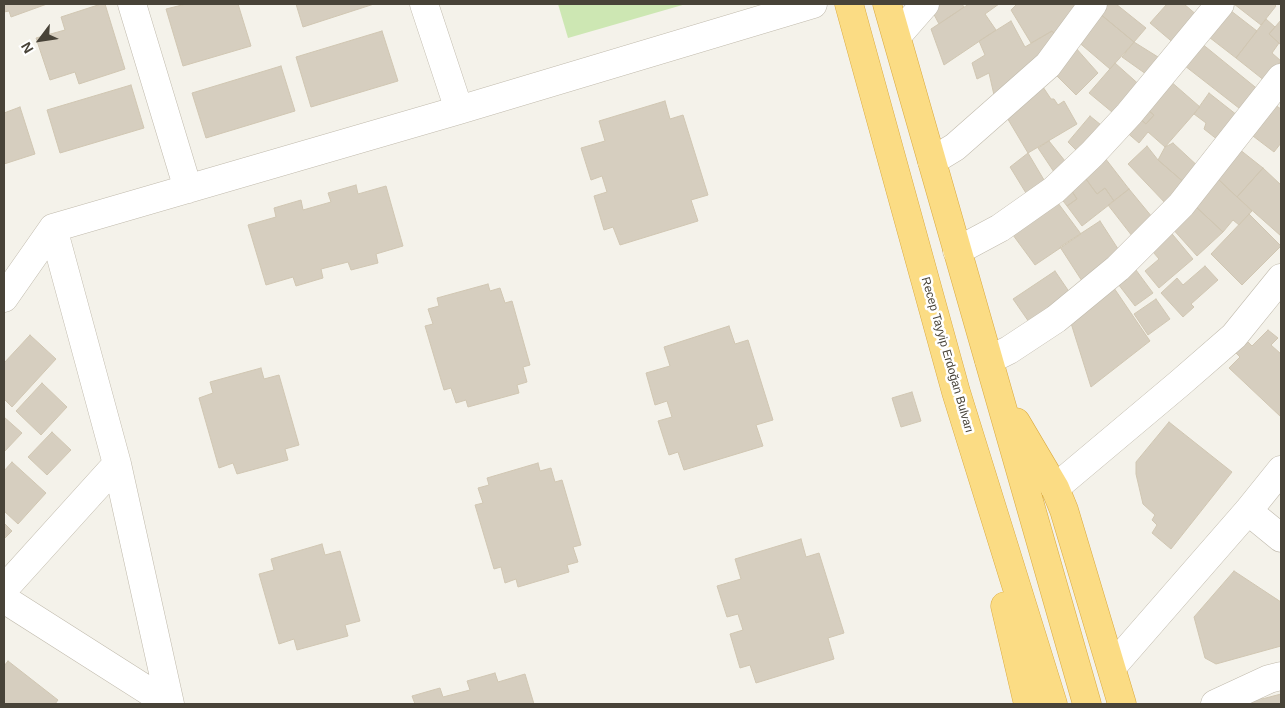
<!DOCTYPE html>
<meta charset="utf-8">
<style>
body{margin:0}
#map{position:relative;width:1285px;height:708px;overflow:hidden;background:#f4f2ea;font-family:Helvetica,sans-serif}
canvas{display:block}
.frame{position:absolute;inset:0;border:5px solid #484338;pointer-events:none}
.north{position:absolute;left:15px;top:15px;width:50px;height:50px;-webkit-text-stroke:4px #fff;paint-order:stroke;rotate:239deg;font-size:14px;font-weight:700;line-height:20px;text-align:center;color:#484338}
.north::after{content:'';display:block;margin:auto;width:18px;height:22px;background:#484338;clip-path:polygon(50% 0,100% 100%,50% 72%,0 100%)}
</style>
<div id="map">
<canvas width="1285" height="708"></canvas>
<div class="frame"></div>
<div class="north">N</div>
</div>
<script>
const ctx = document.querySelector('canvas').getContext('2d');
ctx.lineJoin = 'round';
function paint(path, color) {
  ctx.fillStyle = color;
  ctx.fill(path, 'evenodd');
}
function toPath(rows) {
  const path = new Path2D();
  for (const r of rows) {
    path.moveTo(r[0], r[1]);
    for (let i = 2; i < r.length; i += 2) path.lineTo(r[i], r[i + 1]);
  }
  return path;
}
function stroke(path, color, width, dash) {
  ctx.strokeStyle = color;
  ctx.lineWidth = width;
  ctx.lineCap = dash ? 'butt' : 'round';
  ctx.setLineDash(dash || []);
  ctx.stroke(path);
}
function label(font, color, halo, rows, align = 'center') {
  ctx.font = font + ' Helvetica,sans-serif';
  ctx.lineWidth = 5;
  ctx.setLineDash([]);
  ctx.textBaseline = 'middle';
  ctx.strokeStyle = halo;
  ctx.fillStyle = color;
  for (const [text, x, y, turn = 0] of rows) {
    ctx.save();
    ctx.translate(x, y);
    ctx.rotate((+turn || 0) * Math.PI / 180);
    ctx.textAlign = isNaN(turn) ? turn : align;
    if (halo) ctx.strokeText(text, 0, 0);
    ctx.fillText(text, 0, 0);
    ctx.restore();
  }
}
const green = toPath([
 [558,4,686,4,568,38]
]);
const building = toPath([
 [4,4,47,4,11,17,9,11,4,12,4,4],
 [101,4,105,4,125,69,79,84,75,72,50,80,36,38,65,30,61,17,101,4],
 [186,4,238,4,251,46,183,66,166,9,186,4],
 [296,4,374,4,303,27,296,4],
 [933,4,962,4,964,7,939,24,930,7,933,4],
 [969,4,999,4,985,14,996,30,944,65,931,29,969,4],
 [1017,4,1078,4,1060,40,1052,31,1031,43,1011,10,1017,4],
 [1107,4,1116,4,1146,28,1134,42,1099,13,1107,4],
 [1167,4,1184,4,1198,16,1176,45,1150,23,1167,4],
 [1234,4,1274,4,1276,6,1261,25,1234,4],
 [1226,7,1257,31,1236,58,1205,34,1226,7],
 [1099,13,1134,42,1110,69,1076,40,1099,13],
 [1266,19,1275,27,1269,34,1279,43,1272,53,1281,61,1265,81,1236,58,1266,19],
 [1281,20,1281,45,1269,34,1281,20],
 [1011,21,1025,47,1052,31,1060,40,994,95,989,73,977,79,972,63,985,55,979,41,1011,21],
 [382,31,398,81,311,107,296,57,382,31],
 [1134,42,1166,62,1153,79,1122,57,1134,42],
 [1201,43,1260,91,1244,112,1185,66,1201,43],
 [1075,47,1098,73,1076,95,1054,73,1075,47],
 [1115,63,1143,88,1118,117,1089,93,1115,63],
 [281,66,295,111,206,138,192,93,281,66],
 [1169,80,1200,107,1165,147,1148,132,1139,143,1124,130,1137,116,1146,124,1154,115,1144,107,1169,80],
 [131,85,144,128,60,153,47,110,131,85],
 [1043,87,1051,99,1054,99,1058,105,1064,101,1077,124,1028,153,1003,111,1043,87],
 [1209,93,1242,119,1223,144,1204,129,1206,123,1194,114,1209,93],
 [665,101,670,119,683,115,708,195,691,200,698,221,620,245,613,227,604,230,594,196,607,192,602,176,591,180,581,148,605,141,599,121,665,101],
 [1272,103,1281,109,1281,143,1274,152,1249,133,1272,103],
 [20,107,35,154,4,164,4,113,20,107],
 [1144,107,1154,115,1146,124,1137,116,1144,107],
 [1090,116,1106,129,1081,155,1068,142,1090,116],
 [1049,141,1069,166,1056,175,1038,148,1049,141],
 [1173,143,1201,169,1187,185,1158,160,1165,147,1173,143],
 [1147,146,1158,160,1187,185,1168,206,1128,164,1147,146],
 [1239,149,1263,168,1237,197,1218,179,1239,149],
 [1028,153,1047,185,1029,198,1010,167,1028,153],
 [1105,158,1129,189,1114,201,1105,188,1097,194,1083,175,1105,158],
 [1263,168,1281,185,1281,236,1237,197,1263,168],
 [1083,175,1097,194,1105,188,1114,201,1082,226,1067,206,1077,199,1068,185,1083,175],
 [1218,179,1252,211,1239,225,1233,220,1223,232,1194,205,1218,179],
 [356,185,358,194,386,186,403,246,376,254,378,263,351,270,348,262,321,269,323,278,296,286,293,277,266,285,248,225,276,217,274,208,301,200,303,210,331,202,328,193,356,185],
 [1068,185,1077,199,1067,206,1057,193,1068,185],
 [1129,189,1157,223,1136,241,1108,205,1129,189],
 [1055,199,1081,234,1035,265,1010,231,1055,199],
 [1194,205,1223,232,1197,256,1171,227,1194,205],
 [1249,214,1281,246,1242,285,1211,254,1249,214],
 [1100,221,1122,255,1082,281,1060,247,1100,221],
 [1168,229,1193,259,1159,288,1145,271,1159,259,1148,246,1168,229],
 [1133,266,1153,293,1135,306,1115,280,1133,266],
 [1205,266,1218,280,1191,304,1194,307,1183,317,1161,293,1177,278,1183,285,1205,266],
 [1055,271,1072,296,1031,325,1013,299,1055,271],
 [488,284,490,291,500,288,505,303,512,301,530,365,523,367,527,382,517,385,519,393,468,407,466,400,456,403,451,388,444,390,425,326,433,324,428,309,439,306,437,298,488,284],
 [1114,288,1150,341,1091,387,1070,320,1114,288],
 [1156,299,1170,319,1148,335,1134,314,1156,299],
 [729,326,735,344,748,340,773,420,756,425,763,446,684,470,678,452,669,455,658,421,672,417,667,401,655,405,646,373,670,366,664,347,729,326],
 [1268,330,1278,338,1271,345,1281,354,1281,417,1229,368,1240,357,1236,353,1247,341,1252,346,1268,330],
 [30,335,56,359,12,407,4,399,4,363,30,335],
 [261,368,264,379,279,375,299,445,285,449,288,460,237,474,233,463,219,468,199,398,213,393,210,382,261,368],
 [42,383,67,407,41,435,16,411,42,383],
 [912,392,921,421,901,427,892,398,912,392],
 [4,417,22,433,4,452,4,417],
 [1169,422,1232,472,1171,549,1152,533,1157,525,1152,520,1155,515,1143,504,1136,474,1136,462,1169,422],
 [52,432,71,450,47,475,28,457,52,432],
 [12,462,46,493,18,524,4,511,4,471,12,462],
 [538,463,540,471,551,468,555,482,562,480,581,545,573,547,578,562,567,565,569,572,518,587,516,579,505,583,501,567,494,569,475,505,483,503,478,488,489,485,487,478,538,463],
 [4,523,12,531,4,539,4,523],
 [801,539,806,557,819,553,844,633,828,638,834,659,756,683,750,665,740,668,730,634,743,630,738,614,727,617,717,586,741,579,735,559,801,539],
 [322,544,325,555,340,551,360,621,345,625,348,636,297,650,294,639,279,644,259,574,274,570,271,559,322,544],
 [1234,571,1281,602,1281,646,1216,664,1205,658,1194,617,1234,571],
 [8,661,58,700,55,704,4,704,4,666,8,661],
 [495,673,498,682,525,674,534,704,415,704,412,696,440,688,443,697,470,690,467,681,495,673],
 [1261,694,1262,699,1281,694,1281,704,1242,704,1261,694]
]);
const minor = toPath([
 [132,4,188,189],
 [424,4,459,110],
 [897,36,925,4],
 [932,161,955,147,1048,65,1093,4],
 [957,251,1000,228,1054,190,1092,154,1129,114,1220,4],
 [4,298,53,228],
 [989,360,1009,350,1056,319,1118,268,1181,205,1281,78],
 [1055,488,1180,383,1234,336,1281,278],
 [1248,511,1281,538],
 [4,589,117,464],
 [4,599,169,704],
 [1112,667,1248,511,1281,470],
 [170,704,117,464,53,228,459,110,813,4],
 [1215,704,1269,679,1281,676]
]);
const trunk = toPath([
 [849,4,956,392,1053,704],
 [887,4,1087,704],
 [1016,422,1055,488,1064,510,1122,704],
 [1005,606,1028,704]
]);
const streetNames = [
 ["Recep Tayyip Erdoğan Bulvarı",947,355,74]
];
paint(green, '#cde7b3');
paint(building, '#d6cebf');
stroke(building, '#d0c6b2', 1);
stroke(minor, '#c0baac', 29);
stroke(trunk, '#daa93e', 29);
stroke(minor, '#fff', 28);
stroke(trunk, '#fbdc84', 28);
label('12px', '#484338', '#fff', streetNames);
</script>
